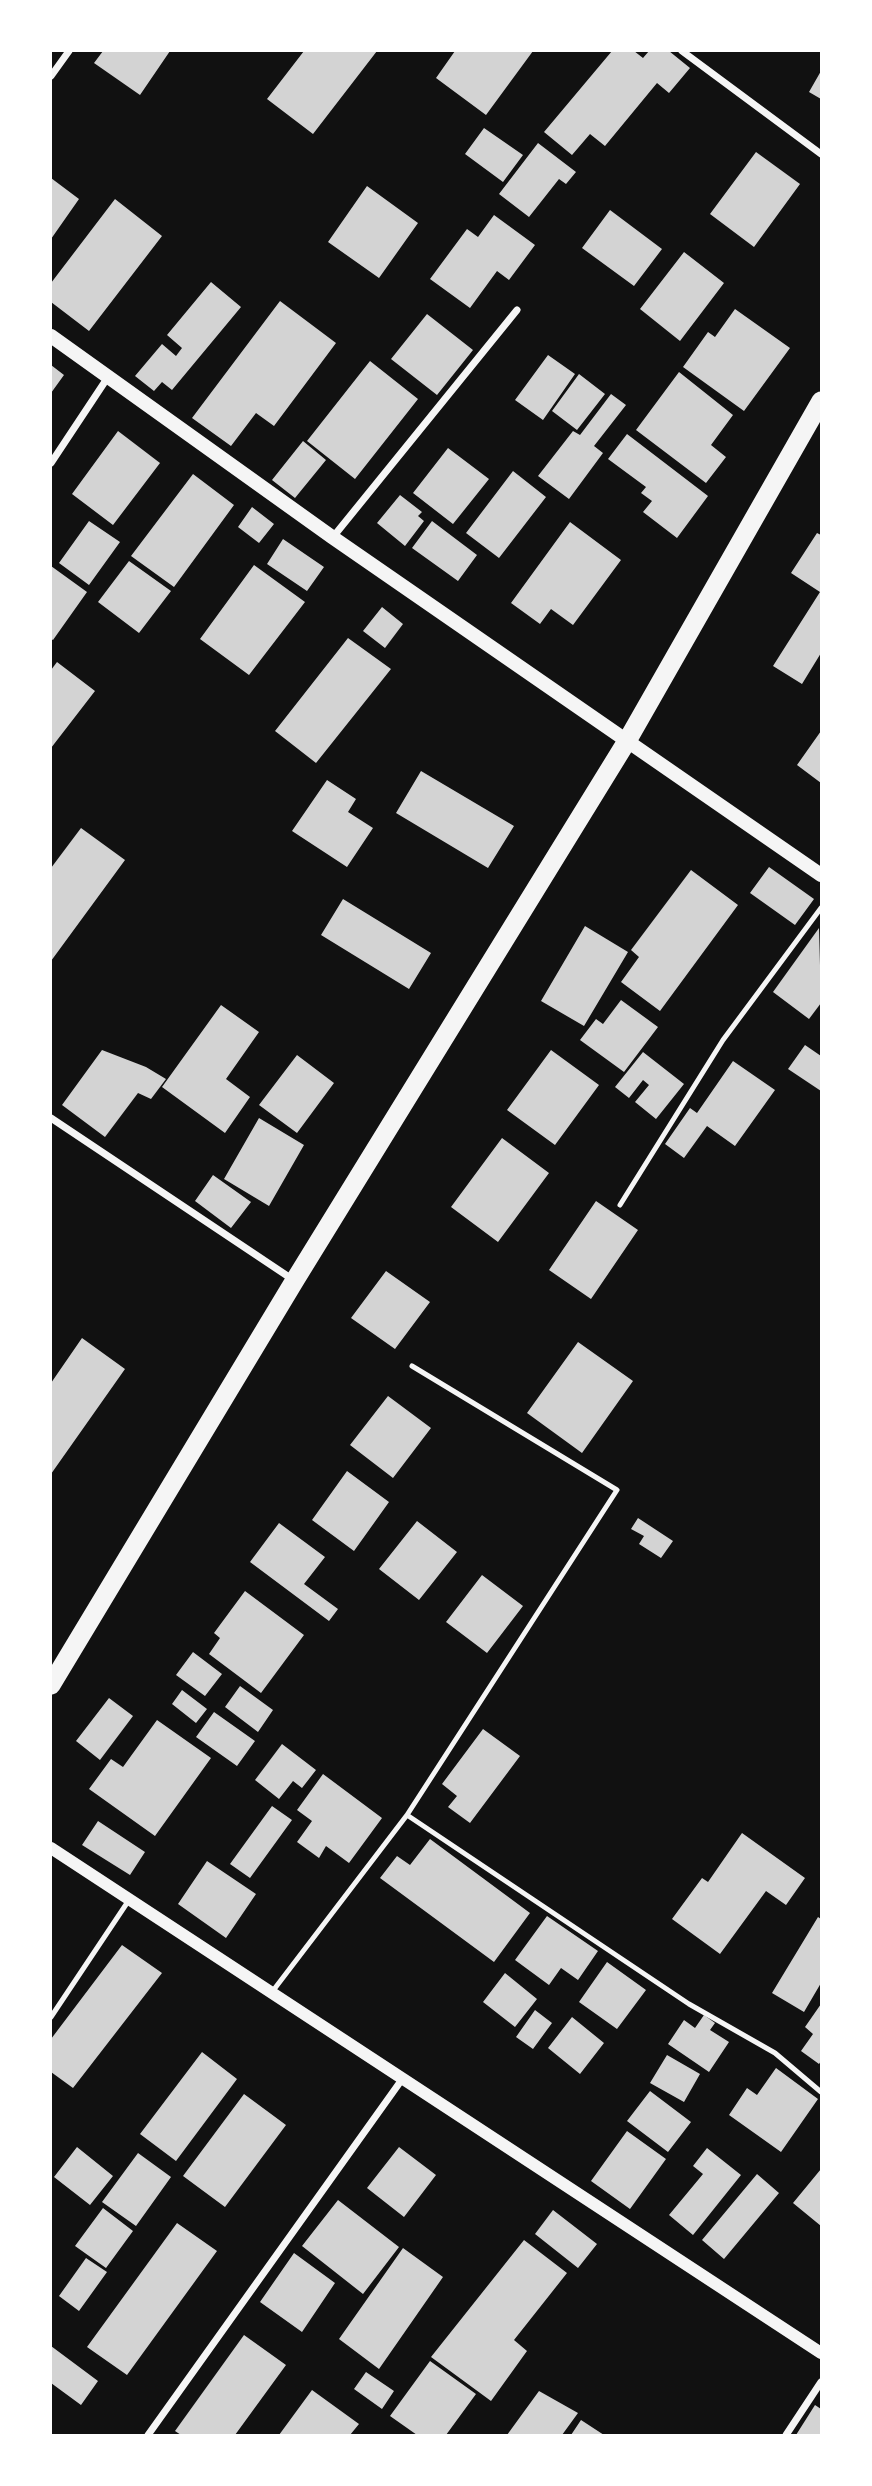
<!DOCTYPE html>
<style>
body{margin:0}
#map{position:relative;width:872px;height:2486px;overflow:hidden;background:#111;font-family:Montserrat,sans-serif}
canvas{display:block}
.frame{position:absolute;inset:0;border:52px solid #fff;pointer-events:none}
</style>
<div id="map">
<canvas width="872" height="2486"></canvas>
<div class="frame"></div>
</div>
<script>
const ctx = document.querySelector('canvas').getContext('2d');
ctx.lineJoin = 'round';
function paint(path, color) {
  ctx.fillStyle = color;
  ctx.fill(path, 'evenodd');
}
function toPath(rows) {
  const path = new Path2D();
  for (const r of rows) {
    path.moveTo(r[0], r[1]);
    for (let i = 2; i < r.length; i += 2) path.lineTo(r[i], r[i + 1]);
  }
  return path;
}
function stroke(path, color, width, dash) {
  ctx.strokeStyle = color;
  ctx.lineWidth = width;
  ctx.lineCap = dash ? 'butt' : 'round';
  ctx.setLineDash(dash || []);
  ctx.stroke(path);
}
const building = toPath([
 [103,51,170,51,140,95,94,63],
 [304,51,377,51,313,134,267,99],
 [455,51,533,51,486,115,436,78],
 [612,51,634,51,643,58,649,51,669,51,690,68,669,93,657,83,605,146,590,134,572,155,544,132],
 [821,71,821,99,809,92],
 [484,128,523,155,503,182,465,154],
 [538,143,576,172,566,184,559,179,529,217,499,194],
 [756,152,800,184,754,247,710,214],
 [51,178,79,199,51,239],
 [367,186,418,223,379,278,328,242],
 [115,199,162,236,89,331,51,302,51,283],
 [610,210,662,249,634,286,582,248],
 [494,215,535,245,509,280,497,271,470,308,430,279,467,229,478,237],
 [684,252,724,283,680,341,640,309],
 [211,282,241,307,172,390,162,382,154,391,135,376,162,344,176,356,182,348,167,335],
 [280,301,336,343,274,426,256,413,231,446,192,418],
 [735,309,790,348,744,411,683,367,708,332,715,337],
 [427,314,473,350,437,395,391,359],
 [548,355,575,374,543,420,515,400],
 [370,361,418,399,355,479,307,441],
 [51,365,64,375,51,393],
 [679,372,733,415,711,445,726,457,706,483,636,430],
 [579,374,605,394,577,430,552,411],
 [611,394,626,405,594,446,603,453,569,499,538,476,573,431,580,435],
 [118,431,160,463,113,525,72,494],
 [627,434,708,496,677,538,643,512,652,501,641,493,646,487,608,459],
 [303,441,326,460,295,498,272,480],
 [448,448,489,479,453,524,413,493],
 [513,471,546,497,499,558,466,533],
 [193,474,234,505,174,587,131,556],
 [400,495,422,512,418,516,424,521,405,546,377,523],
 [252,507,274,524,259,543,238,527],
 [89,521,120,542,89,585,59,563],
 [432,521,477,555,458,581,412,548],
 [570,522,621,560,573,625,551,609,540,624,511,603],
 [817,533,821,535,821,653,802,684,773,666,820,592,791,573],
 [283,539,324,567,307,591,267,564],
 [129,561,171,591,139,633,98,602],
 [254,565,305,602,249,675,200,639],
 [51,566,87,592,53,640,51,639],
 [382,607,403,624,385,648,363,631],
 [348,638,391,669,316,763,275,731],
 [57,662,95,691,51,748,51,670],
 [821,731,821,783,797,765],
 [421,771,514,826,488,868,396,813],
 [327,780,356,799,348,812,373,828,347,867,292,831],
 [81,828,125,860,51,961,51,868],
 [769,867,814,899,795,925,750,893],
 [691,870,738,905,660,1011,621,982,639,957,631,950],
 [343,899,431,953,409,989,321,935],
 [585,926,628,952,584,1026,541,1001],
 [819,928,821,1003,809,1019,773,992],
 [621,1000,658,1027,624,1072,580,1040,596,1019,603,1024],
 [221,1005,259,1032,226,1079,250,1097,225,1133,162,1087],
 [805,1045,821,1056,821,1091,788,1069],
 [102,1050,146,1067,166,1079,151,1099,138,1093,105,1137,62,1105],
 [551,1050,599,1085,555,1145,507,1110],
 [643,1052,684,1084,656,1119,635,1102,649,1085,643,1080,629,1098,615,1087],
 [297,1055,334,1083,297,1133,259,1105],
 [733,1061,775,1090,735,1146,707,1126,684,1158,665,1144,690,1108,697,1113],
 [259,1118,304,1145,269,1206,224,1179],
 [502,1138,549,1173,498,1242,451,1207],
 [213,1175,251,1202,231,1228,195,1201],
 [596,1201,638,1230,591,1299,549,1270],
 [386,1271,430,1302,395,1349,351,1318],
 [82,1338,125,1369,51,1474,51,1383],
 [578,1342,633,1381,582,1453,527,1413],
 [388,1396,431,1428,393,1478,350,1445],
 [347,1471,389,1502,354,1551,312,1520],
 [638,1518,673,1541,661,1558,639,1544,644,1536,631,1529],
 [417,1521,457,1552,419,1600,379,1569],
 [279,1523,325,1557,304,1584,338,1609,329,1621,250,1562],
 [482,1575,523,1606,487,1653,446,1622],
 [245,1591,304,1635,261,1693,209,1654,220,1638,214,1633],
 [193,1652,222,1674,205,1696,176,1675],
 [240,1686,273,1710,258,1732,225,1707],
 [182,1690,207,1709,196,1723,172,1704],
 [109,1698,133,1716,100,1760,76,1741],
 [214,1712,255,1741,237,1766,196,1737],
 [157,1720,211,1758,155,1836,89,1789,111,1759,123,1767],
 [483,1729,520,1756,470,1823,448,1807,457,1796,442,1784],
 [282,1744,316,1770,302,1788,293,1781,279,1799,255,1780],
 [323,1774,382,1818,349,1863,326,1846,319,1858,297,1842,312,1821,297,1810],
 [272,1806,292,1820,250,1878,230,1864],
 [98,1821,145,1852,130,1875,82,1845],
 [742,1833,805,1878,786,1905,766,1891,720,1954,672,1919,702,1878,708,1882],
 [430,1839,530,1913,494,1962,380,1878,397,1856,410,1865],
 [207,1861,256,1894,226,1938,178,1904],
 [547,1916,598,1951,578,1980,561,1968,549,1985,515,1960],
 [818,1917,821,1919,821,1983,804,2012,772,1993],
 [122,1945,162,1973,73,2088,51,2072,51,2039],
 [607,1962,646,1990,617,2029,579,2002],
 [505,1973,537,1999,515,2027,483,2002],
 [821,2004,821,2061,819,2064,801,2051,813,2034,805,2027],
 [535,2010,552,2023,533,2049,516,2037],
 [704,2015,715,2023,710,2030,729,2042,709,2072,668,2044,684,2020,695,2028],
 [572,2017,604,2043,580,2074,548,2048],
 [202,2052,237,2079,176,2161,140,2134],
 [667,2055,700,2074,684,2102,650,2083],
 [776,2068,818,2099,781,2152,729,2115,747,2088,757,2095],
 [650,2091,691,2122,668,2152,627,2121],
 [244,2094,286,2125,225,2207,183,2176],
 [627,2131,666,2159,630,2209,591,2181],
 [77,2147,113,2176,90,2205,54,2177],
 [399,2147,436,2175,404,2217,367,2188],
 [707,2148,741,2175,693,2235,669,2215,703,2174,693,2166],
 [138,2153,171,2177,136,2226,102,2202],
 [821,2169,821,2226,793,2203],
 [757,2174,779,2193,724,2259,702,2240],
 [338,2200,399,2247,363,2294,302,2246],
 [103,2208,133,2231,106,2268,75,2246],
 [553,2210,597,2244,578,2268,535,2234],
 [177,2223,217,2251,127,2375,87,2347],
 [524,2240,567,2273,514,2340,527,2351,491,2401,431,2357],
 [403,2248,443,2277,379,2369,339,2339],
 [294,2253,335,2283,302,2332,260,2302],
 [86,2258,107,2272,79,2311,59,2296],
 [244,2335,286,2365,235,2435,181,2435,175,2431],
 [51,2346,98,2381,81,2405,51,2383],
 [430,2361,476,2394,446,2435,417,2435,390,2416],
 [366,2372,394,2391,382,2409,354,2389],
 [312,2390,359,2424,350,2435,279,2435],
 [539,2391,578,2413,562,2435,507,2435],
 [815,2405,821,2409,821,2435,796,2435],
 [581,2420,604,2435,571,2435]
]);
const service = toPath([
 [620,1205,723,1040,821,908],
 [407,1815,617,1490,412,1366],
 [272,1992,407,1815,689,2004,775,2053,821,2092],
 [51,2017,129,1900]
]);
const minor = toPath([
 [682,51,821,154],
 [51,76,69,51],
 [51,463,108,377],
 [333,537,517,310],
 [51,1118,292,1279],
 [148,2435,403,2078],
 [786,2435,821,2382]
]);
const tertiary = toPath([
 [51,1848,821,2353]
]);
const secondary = toPath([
 [51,336,332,537,821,875]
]);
const trunk = toPath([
 [51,1685,295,1280,627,741,821,401]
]);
paint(building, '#d3d3d3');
stroke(service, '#f5f5f5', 5);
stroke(minor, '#f5f5f5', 7);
stroke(tertiary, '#f5f5f5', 12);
stroke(secondary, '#f5f5f5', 14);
stroke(trunk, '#f5f5f5', 19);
</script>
